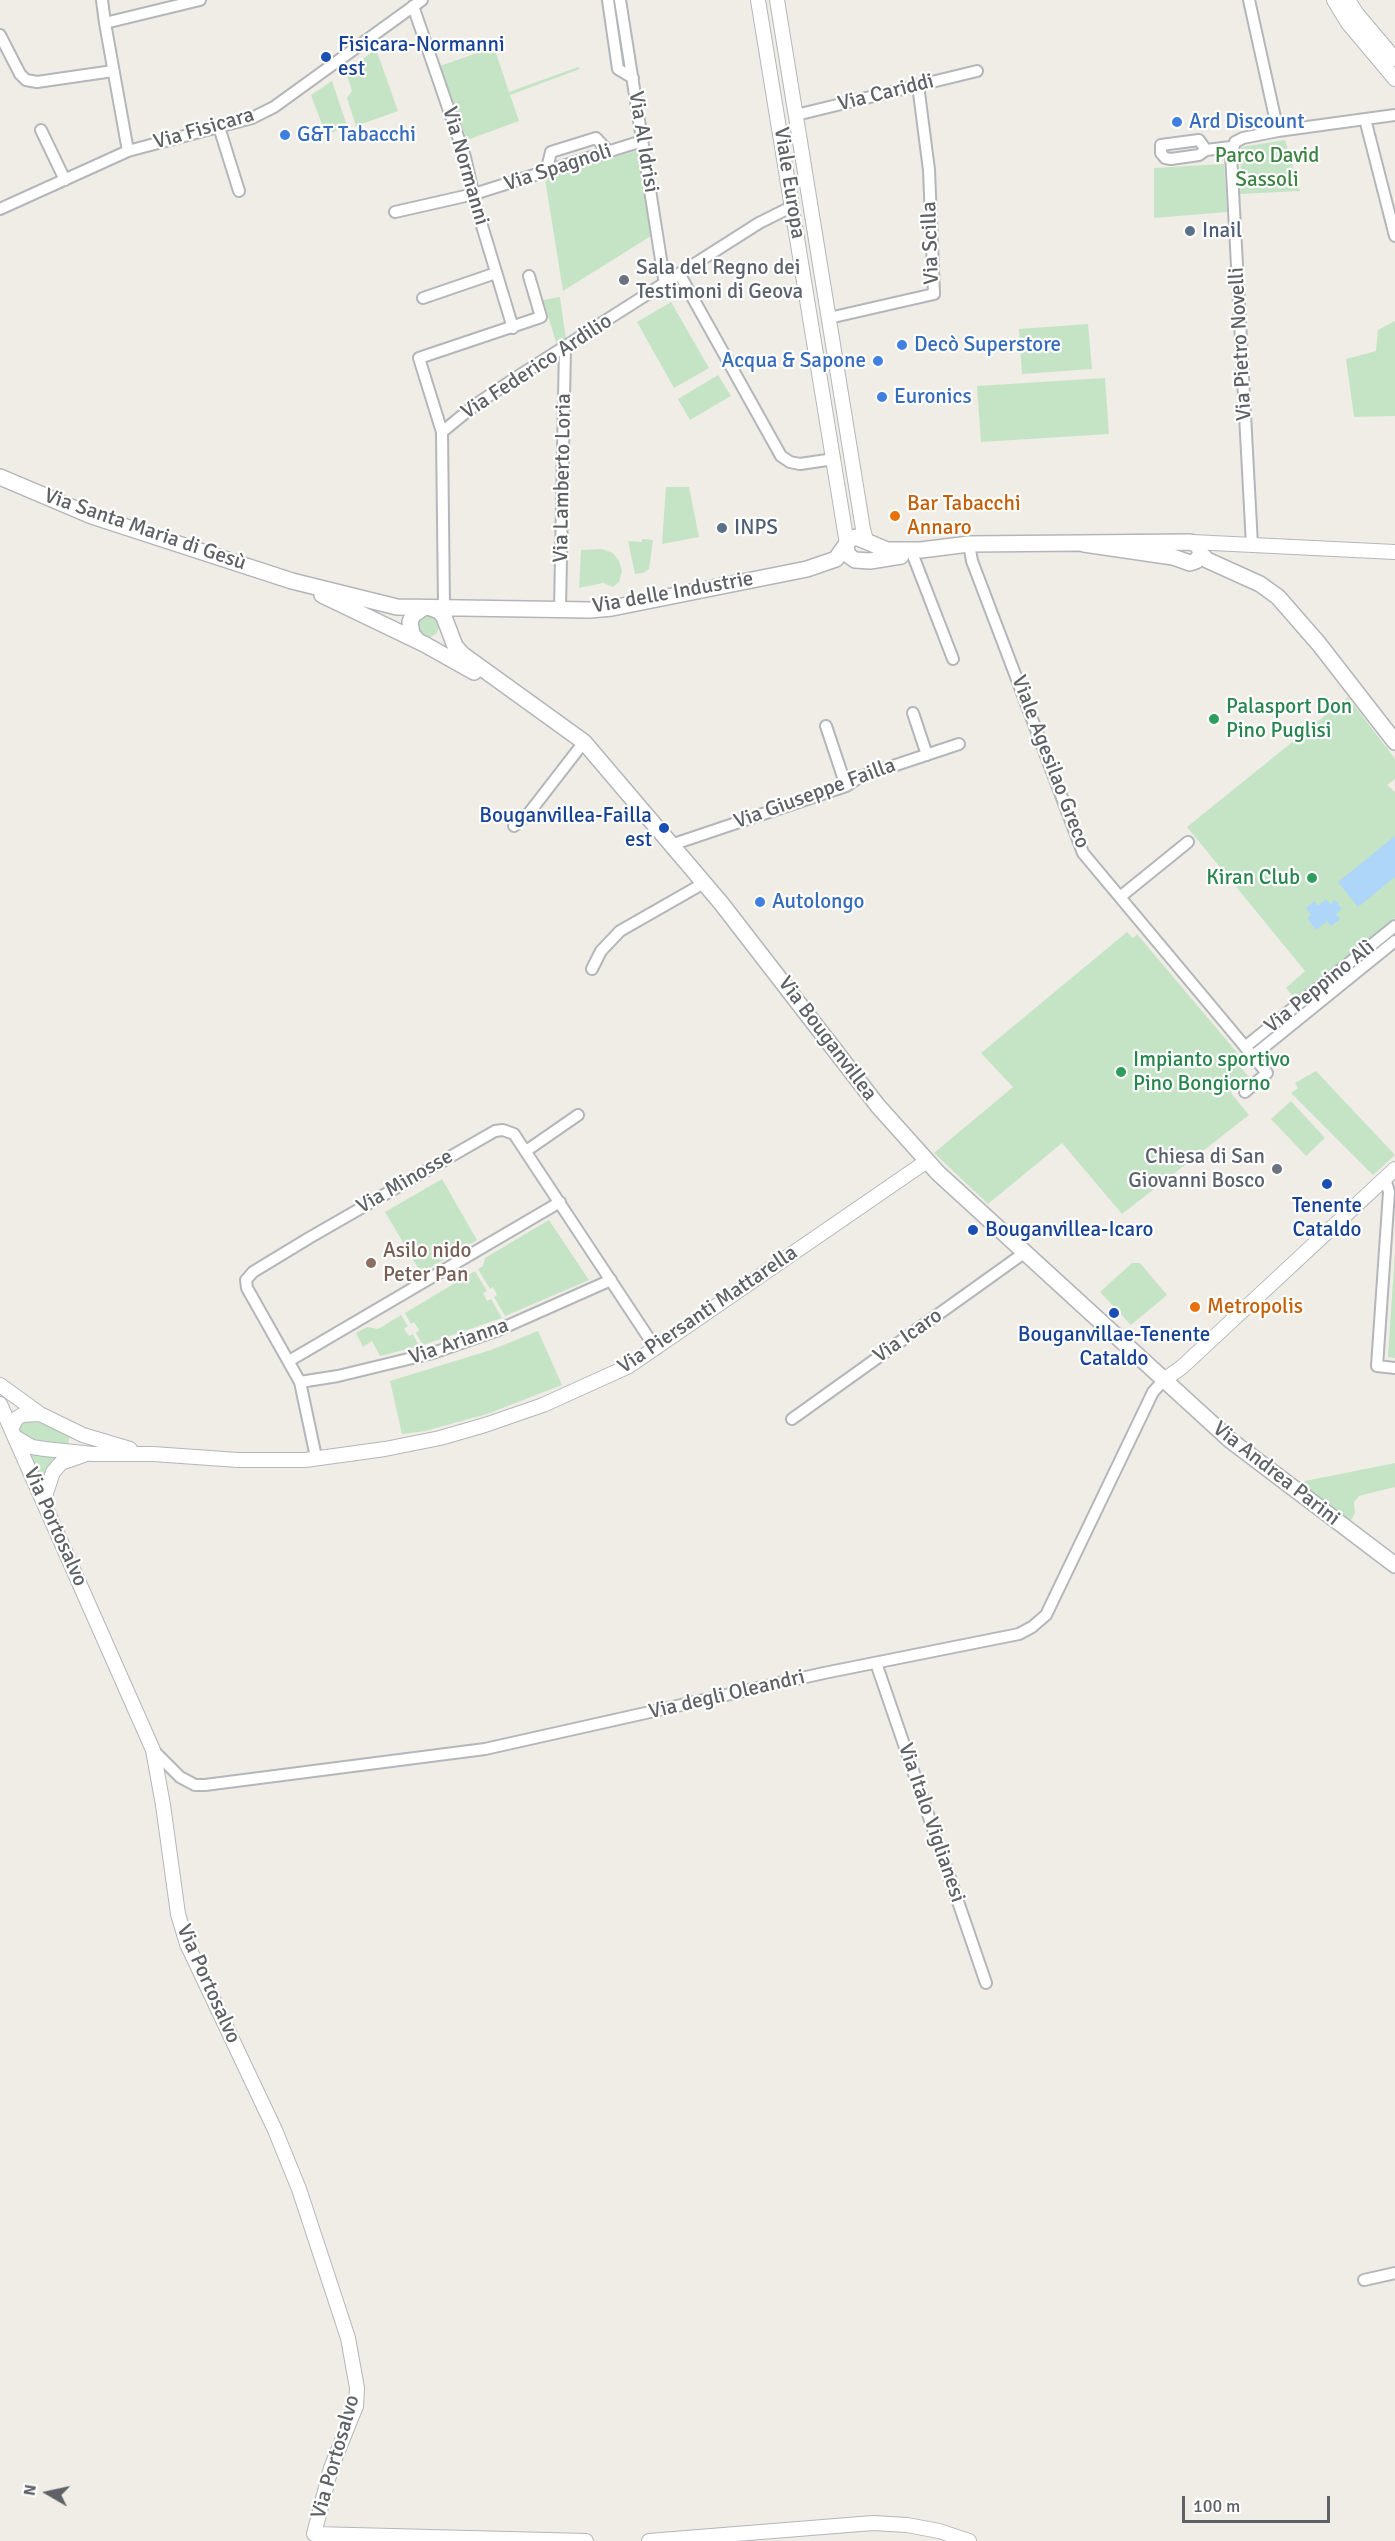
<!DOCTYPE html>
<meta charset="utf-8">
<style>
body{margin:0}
#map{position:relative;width:1395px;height:2541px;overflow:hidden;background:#efede6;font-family:Signika,sans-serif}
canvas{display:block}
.north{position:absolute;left:18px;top:2463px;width:60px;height:60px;-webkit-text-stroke:4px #fff;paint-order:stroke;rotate:279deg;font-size:16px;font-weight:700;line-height:24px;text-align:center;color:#5e6165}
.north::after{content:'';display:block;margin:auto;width:21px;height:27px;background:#5e6165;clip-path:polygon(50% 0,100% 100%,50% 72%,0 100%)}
.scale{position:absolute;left:1182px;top:2496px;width:148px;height:27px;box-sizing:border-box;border:3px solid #5e6165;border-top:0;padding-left:8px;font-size:18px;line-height:21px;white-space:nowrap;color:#5e6165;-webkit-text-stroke:4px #fff;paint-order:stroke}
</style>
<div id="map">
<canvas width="1395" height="2541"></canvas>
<div class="north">N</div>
<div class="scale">100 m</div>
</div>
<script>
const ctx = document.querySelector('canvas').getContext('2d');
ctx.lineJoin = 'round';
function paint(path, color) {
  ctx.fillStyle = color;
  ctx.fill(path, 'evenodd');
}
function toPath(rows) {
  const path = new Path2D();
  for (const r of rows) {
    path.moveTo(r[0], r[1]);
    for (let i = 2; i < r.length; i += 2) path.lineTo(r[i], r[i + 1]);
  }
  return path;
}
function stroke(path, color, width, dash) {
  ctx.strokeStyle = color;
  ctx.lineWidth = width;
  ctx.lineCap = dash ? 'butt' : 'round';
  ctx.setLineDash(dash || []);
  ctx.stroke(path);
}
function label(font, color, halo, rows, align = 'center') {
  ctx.font = font + ' Signika,sans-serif';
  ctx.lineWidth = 4.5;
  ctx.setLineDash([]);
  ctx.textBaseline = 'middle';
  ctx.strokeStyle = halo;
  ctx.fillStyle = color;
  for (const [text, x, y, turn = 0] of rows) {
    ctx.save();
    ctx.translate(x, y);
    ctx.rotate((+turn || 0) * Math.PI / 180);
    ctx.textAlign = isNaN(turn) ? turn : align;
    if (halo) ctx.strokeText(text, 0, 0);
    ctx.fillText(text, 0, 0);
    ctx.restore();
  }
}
const green = toPath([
 [494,47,509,92,578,67,580,69,510,95,519,121,467,140,440,66],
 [376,49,398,111,356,126,347,98,352,91,346,72],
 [332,81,347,126,326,135,311,95],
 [1285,140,1300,191,1240,194,1241,147],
 [638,150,651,236,563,291,545,179],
 [1224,164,1227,212,1154,218,1154,168],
 [560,297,566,340,557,345,543,300],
 [671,302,709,368,674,388,637,322],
 [1395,321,1395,416,1354,417,1346,359,1376,351,1378,330],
 [1088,324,1092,369,1022,374,1019,329],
 [718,375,731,396,690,420,678,399],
 [1105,378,1109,434,981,442,977,386],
 [666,487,689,487,699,537,662,544],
 [642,539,653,540,649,569,643,573,635,574,628,541,642,542],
 [602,549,613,553,619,561,622,571,619,582,613,587,603,583,579,588,581,550],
 [419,615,435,615,440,626,436,634,429,638,421,636,415,622],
 [1348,697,1395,759,1395,779,1387,785,1395,792,1395,918,1295,999,1286,988,1305,971,1187,827],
 [1127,932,1133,938,1137,934,1245,1062,1240,1067,1249,1077,1231,1093,1249,1115,1122,1214,1062,1143,988,1204,934,1153,1013,1087,981,1053],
 [1316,1071,1395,1155,1373,1175,1291,1093,1298,1088,1295,1083],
 [1291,1101,1325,1138,1306,1156,1271,1119],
 [442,1179,477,1240,421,1273,385,1212],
 [549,1220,589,1280,505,1316,494,1297,497,1295,493,1287,490,1289,478,1269,483,1266,485,1258],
 [1395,1251,1395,1358,1388,1357],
 [1132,1263,1140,1263,1167,1295,1131,1325,1100,1292],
 [475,1271,487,1291,483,1293,487,1301,491,1299,502,1318,423,1345,416,1333,419,1330,414,1322,411,1324,405,1313],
 [401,1315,408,1326,404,1329,409,1336,413,1334,419,1346,380,1356,372,1341,363,1347,356,1333,367,1327,378,1329],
 [538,1331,562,1385,487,1414,425,1431,402,1434,390,1381,491,1350],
 [23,1418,39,1419,70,1435,68,1444,65,1447,37,1444,20,1435,18,1428],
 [30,1452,66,1455,42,1483],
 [1395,1463,1395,1487,1359,1496,1354,1502,1355,1513,1350,1522,1300,1482]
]);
const water = toPath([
 [1395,836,1395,877,1358,907,1338,882],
 [1326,899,1330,904,1335,900,1342,909,1336,914,1340,919,1331,926,1327,921,1316,930,1307,918,1311,915,1306,908,1314,901,1318,906]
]);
const minor = toPath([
 [102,0,105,23],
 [608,0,618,69,633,78],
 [620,0,665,285],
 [1249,0,1278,131,1243,138,1235,142,1231,154,1252,545],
 [413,6,465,157,476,206,513,328],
 [0,35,20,74,26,80,37,82,113,71],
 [796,115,977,71],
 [1365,119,1395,236],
 [219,127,239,191],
 [41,130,65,180],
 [1278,131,1395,115],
 [1206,150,1199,155,1171,159,1165,158,1161,153,1161,145,1199,140,1206,150,1231,147],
 [128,151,105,23,200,0],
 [546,172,551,152,596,138,609,152],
 [0,209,128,151,252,118,274,107,422,0],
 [395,212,474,194,642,141],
 [680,275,781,456,790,462,800,464,834,459],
 [423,298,496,273],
 [829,318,934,294,929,170,918,85],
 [442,432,475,405,517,377,759,223,793,206],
 [969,544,972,561,1083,853,1267,1073,1245,1092],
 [912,553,953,659],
 [444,607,442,432,419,358,541,317,529,276],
 [560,609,565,347],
 [913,713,927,755],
 [826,726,846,786],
 [514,826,529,813,584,742],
 [671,845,846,786,860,777,959,744],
 [1120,897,1188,842],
 [592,969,601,951,620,931,704,883],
 [1245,1047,1395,926],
 [1253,1056,1395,941],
 [526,1151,578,1115],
 [1385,1178,1389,1192,1377,1366,1395,1368],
 [289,1361,560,1202],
 [300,1382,338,1376,433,1353,496,1331,611,1280],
 [792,1419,1024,1253],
 [316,1457,300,1382,247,1288,246,1280,253,1272,309,1238,495,1131,503,1130,514,1134,656,1349],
 [876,1663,986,1983],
 [153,1750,180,1777,195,1785,205,1785,485,1749,824,1673,1019,1634,1032,1627,1046,1615,1153,1392,1164,1380],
 [1364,2280,1395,2273]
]);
const tertiary = toPath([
 [758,0,847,544],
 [777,0,863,529,866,540],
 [1334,0,1348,23,1395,79],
 [1348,0,1357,14,1395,59],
 [1192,542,1395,552],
 [1164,1380,1182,1367,1395,1169],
 [0,1385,40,1414,83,1435,130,1449],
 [0,1404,153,1750,163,1805,178,1914,187,1944,275,2130,299,2189,348,2338,357,2388,356,2406,331,2468,314,2534,586,2541],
 [11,1429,17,1418,22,1415,40,1414],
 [15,1437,32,1447,45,1449,93,1454,153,1454,238,1460,305,1460,385,1449,440,1438,485,1425,543,1405,629,1366,927,1161],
 [45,1502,46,1493,53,1472,61,1463,84,1455],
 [649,2541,873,2523,907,2525,939,2531,969,2541]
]);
const secondary = toPath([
 [0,477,92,516,292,581,397,607,590,610,612,608,807,569,836,559,849,540,856,537,887,550,921,550,969,544,1190,542,1198,545,1201,554,1196,561,1190,563,1173,557,1084,544],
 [846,547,848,555,855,560,870,561,901,556],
 [1201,554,1207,560,1260,584,1278,597,1319,644,1395,742],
 [322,595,424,644,474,672],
 [431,608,439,611,444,617,455,646,462,654,584,742,721,903,878,1106,938,1173,1230,1440,1395,1565],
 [417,640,412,634,410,622,413,615,423,608]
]);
const markers = [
 [326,57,6,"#1a4fb4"],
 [1177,122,6,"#3f7fe0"],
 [285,135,6,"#3f7fe0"],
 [1190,231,6,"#5c6f8a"],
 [624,280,6,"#6b7280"],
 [902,345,6,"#3f7fe0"],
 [878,361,6,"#3f7fe0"],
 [882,397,6,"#3f7fe0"],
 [895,516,6,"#e8710a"],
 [722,528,6,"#5c6f8a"],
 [1214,719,6,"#2e9e5b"],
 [664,828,6,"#1a4fb4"],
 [1312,878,6,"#2e9e5b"],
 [760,902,6,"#3f7fe0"],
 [1121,1072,6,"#2e9e5b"],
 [1277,1169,6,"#6b7280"],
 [1327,1184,6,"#1a4fb4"],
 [973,1230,6,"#1a4fb4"],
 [371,1263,6,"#8d6e63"],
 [1195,1307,6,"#e8710a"],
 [1114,1313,6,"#1a4fb4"]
];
const transitNames = [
 ["Fisicara-Normanni",338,45],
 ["est",338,69],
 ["Bouganvillea-Failla",652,816,"right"],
 ["est",652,840,"right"],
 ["Tenente",1327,1206,"center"],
 ["Cataldo",1327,1230,"center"],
 ["Bouganvillea-Icaro",985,1230],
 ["Bouganvillae-Tenente",1114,1335,"center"],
 ["Cataldo",1114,1359,"center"]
];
const streetNames = [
 ["Via Cariddi",886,93,-14],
 ["Via Fisicara",204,129,-16],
 ["Via Al Idrisi",643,142,81],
 ["Via Normanni",465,166,74],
 ["Via Spagnoli",558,168,-18],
 ["Viale Europa",789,183,81],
 ["Via Scilla",931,243,-92],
 ["Via Pietro Novelli",1241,344,-93],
 ["Via Federico Ardilio",537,367,-33],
 ["Via Lamberto Loria",563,478,-89],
 ["Via Santa Maria di Gesù",145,530,19],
 ["Via delle Industrie",673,593,-10],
 ["Viale Agesilao Greco",1050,762,69],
 ["Via Giuseppe Failla",815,794,-20],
 ["Via Peppino Alì",1320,987,-39],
 ["Via Bouganvillea",827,1039,53],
 ["Via Minosse",405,1182,-30],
 ["Via Piersanti Mattarella",708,1310,-34],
 ["Via Icaro",908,1336,-35],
 ["Via Arianna",459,1342,-19],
 ["Via Andrea Parini",1276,1474,38],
 ["Via Portosalvo",55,1527,66],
 ["Via degli Oleandri",727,1695,-13],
 ["Via Italo Viglianesi",931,1823,71],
 ["Via Portosalvo",208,1984,66],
 ["Via Portosalvo",336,2457,-74]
];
const shopNames = [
 ["Ard Discount",1189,122],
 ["G&T Tabacchi",297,135],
 ["Decò Superstore",914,345],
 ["Acqua & Sapone",866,361,"right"],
 ["Euronics",894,397],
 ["Autolongo",772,902]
];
const parkNames = [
 ["Parco David",1267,156],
 ["Sassoli",1267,180]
];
const serviceNames = [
 ["Inail",1202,231],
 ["INPS",734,528]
];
const worshipNames = [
 ["Sala del Regno dei",636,268],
 ["Testimoni di Geova",636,292],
 ["Chiesa di San",1265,1157,"right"],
 ["Giovanni Bosco",1265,1181,"right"]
];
const foodNames = [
 ["Bar Tabacchi",907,504],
 ["Annaro",907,528],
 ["Metropolis",1207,1307]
];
const leisureNames = [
 ["Palasport Don",1226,707],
 ["Pino Puglisi",1226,731],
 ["Kiran Club",1300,878,"right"],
 ["Impianto sportivo",1133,1060],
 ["Pino Bongiorno",1133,1084]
];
const educationNames = [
 ["Asilo nido",383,1251],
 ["Peter Pan",383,1275]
];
paint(green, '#c5e4c6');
paint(water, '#aed6f8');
stroke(minor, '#b3b6ba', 14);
stroke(tertiary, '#b3b6ba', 16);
stroke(secondary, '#b3b5ba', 18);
stroke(minor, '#fff', 10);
stroke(tertiary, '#fff', 14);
stroke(secondary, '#fff', 15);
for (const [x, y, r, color] of markers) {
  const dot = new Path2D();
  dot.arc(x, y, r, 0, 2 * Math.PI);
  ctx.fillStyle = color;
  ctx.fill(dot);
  stroke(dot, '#fff', 2);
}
label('21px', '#164399', '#fff', transitNames, 'left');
label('21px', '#5e6165', '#fff', streetNames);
label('21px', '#366cbe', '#fff', shopNames, 'left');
label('21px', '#3e8443', '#fff', parkNames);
label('21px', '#4e5e75', '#fff', serviceNames, 'left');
label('21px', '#5b616d', '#fff', worshipNames, 'left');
label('21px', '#c56008', '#fff', foodNames, 'left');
label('21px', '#27864d', '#fff', leisureNames, 'left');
label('21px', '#785e54', '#fff', educationNames, 'left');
</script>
